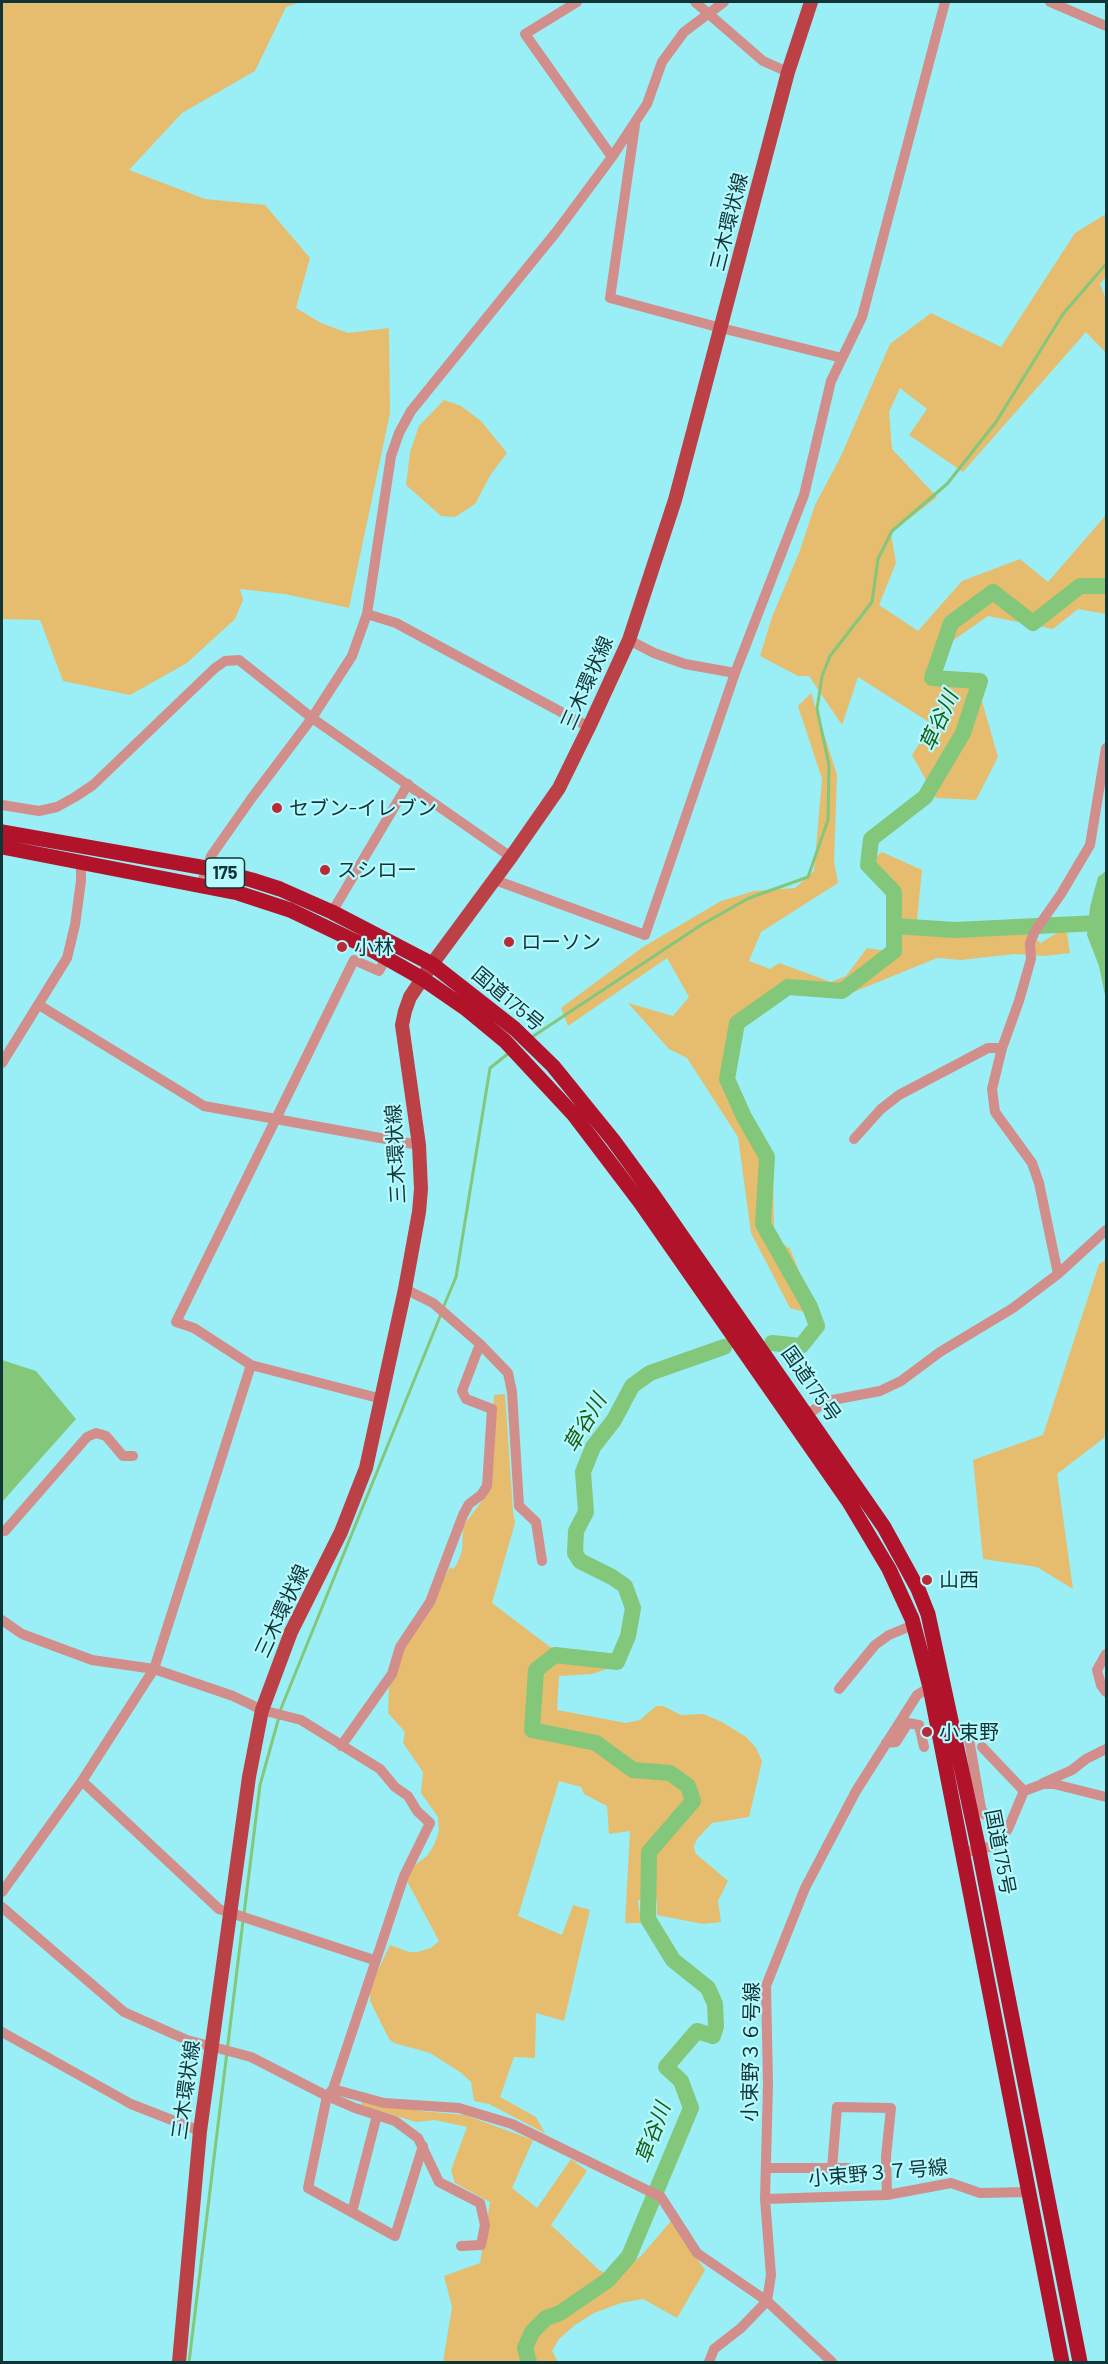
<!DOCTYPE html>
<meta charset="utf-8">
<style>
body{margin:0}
#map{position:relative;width:1108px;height:2364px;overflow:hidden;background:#99eff5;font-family:Barlow,sans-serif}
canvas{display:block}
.frame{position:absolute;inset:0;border:3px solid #103537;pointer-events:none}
</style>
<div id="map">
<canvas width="1108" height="2364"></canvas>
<div class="frame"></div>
</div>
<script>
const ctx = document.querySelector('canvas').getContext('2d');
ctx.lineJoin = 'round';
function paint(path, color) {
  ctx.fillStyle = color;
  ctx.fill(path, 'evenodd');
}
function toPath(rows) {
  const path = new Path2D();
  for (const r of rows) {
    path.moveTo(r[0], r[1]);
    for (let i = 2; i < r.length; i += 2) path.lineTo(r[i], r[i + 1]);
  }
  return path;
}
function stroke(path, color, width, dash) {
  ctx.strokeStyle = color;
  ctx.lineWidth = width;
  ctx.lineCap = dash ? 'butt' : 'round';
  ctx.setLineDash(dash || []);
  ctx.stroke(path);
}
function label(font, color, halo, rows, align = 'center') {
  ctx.font = font + ' Barlow,"Noto Sans JP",sans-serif';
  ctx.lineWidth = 4.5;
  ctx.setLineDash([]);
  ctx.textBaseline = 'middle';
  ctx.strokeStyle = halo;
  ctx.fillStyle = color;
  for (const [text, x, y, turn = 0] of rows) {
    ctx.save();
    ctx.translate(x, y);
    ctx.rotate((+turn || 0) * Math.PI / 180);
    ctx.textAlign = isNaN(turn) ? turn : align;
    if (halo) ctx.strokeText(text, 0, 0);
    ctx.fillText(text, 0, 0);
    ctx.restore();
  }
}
const green = toPath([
 [2,2,301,2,286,7,255,71,182,113,129,170,205,199,265,205,310,258,296,308,321,323,348,333,389,328,390,413,349,608,285,594,240,589,243,600,235,619,187,663,130,695,63,681,40,620,2,619],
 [1106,214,1106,277,1100,284,1106,299,1106,353,1086,332,963,472,909,435,927,409,900,388,889,412,892,449,937,497,891,533,896,563,879,605,918,631,962,581,1020,559,1048,582,1106,515,1106,614,1078,609,1053,629,988,616,948,644,932,685,977,684,998,757,976,800,936,798,912,755,932,724,858,677,842,725,809,676,798,676,760,656,772,617,799,553,815,505,840,458,890,344,931,313,1001,347,1075,233],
 [444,400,461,406,481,421,507,453,491,474,475,504,455,517,441,516,406,485,410,452,419,426],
 [811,693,837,775,834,862,838,883,761,932,749,961,770,969,779,963,831,982,846,976,867,948,892,952,894,910,899,899,891,879,877,864,876,857,882,852,922,870,917,920,1023,930,1041,943,1066,927,1070,953,1044,956,1014,954,961,960,937,958,839,998,798,983,772,992,741,1013,726,1086,735,1111,762,1132,773,1161,774,1237,790,1249,813,1305,807,1313,790,1308,751,1233,738,1137,687,1058,669,1049,628,1003,673,1016,689,997,667,958,568,1026,561,1008,643,947,721,901,754,891,795,888,814,871,822,779,798,706],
 [1106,1260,1106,1428,1104,1438,1057,1474,1073,1589,1037,1567,983,1559,973,1460,1043,1435,1099,1264],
 [505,1394,513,1511,515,1523,492,1603,550,1647,626,1655,622,1664,592,1674,559,1676,557,1710,626,1723,640,1720,656,1706,663,1706,681,1715,703,1714,722,1722,746,1737,756,1748,762,1761,749,1817,712,1823,697,1839,694,1846,695,1853,728,1881,718,1901,721,1922,703,1924,657,1915,657,1900,638,1900,641,1923,625,1923,630,1831,609,1834,607,1806,584,1794,581,1787,559,1781,518,1916,562,1935,573,1905,590,1910,564,2021,536,2013,535,2058,514,2057,500,2097,536,2117,545,2133,489,2104,474,2101,471,2082,460,2072,430,2053,394,2043,389,2039,370,2001,370,1987,390,1945,409,1952,417,1952,431,1948,439,1941,407,1881,411,1868,427,1856,434,1845,439,1831,438,1817,421,1793,423,1772,403,1743,405,1732,388,1713,389,1689,404,1647,450,1567,453,1569,457,1564,462,1551,463,1529,466,1522,488,1493,494,1395],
 [363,2100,421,2111,465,2115,533,2140,512,2188,537,2208,571,2159,587,2171,551,2225,599,2270,614,2278,641,2256,671,2221,705,2270,677,2318,643,2299,621,2303,594,2313,575,2325,559,2339,552,2351,558,2362,443,2362,452,2307,444,2276,480,2263,490,2202,455,2183,451,2170,467,2127,435,2120,416,2122,361,2105]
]);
const water = toPath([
 [1106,871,1106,1000,1099,966,1087,935,1090,907,1098,877],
 [2,1360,36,1371,76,1419,2,1502]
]);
const stream = toPath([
 [532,1037,701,925,749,898,808,877,828,820,829,765,817,709,822,676,830,656,872,602,878,559,892,531,947,484,996,422,1063,314,1106,264],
 [443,1308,456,1277,490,1068,509,1053],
 [280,1711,441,1314],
 [244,1914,260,1785,279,1717],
 [189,2362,243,1921]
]);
const river = toPath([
 [894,926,955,930,1099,923,1106,928],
 [772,1343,801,1346,817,1326,810,1307,763,1224,767,1157,744,1117,727,1079,737,1023,788,987,842,991,894,951,894,892,868,865,871,839,925,797,963,733,980,681,932,678,951,623,993,592,1033,623,1080,586,1106,586],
 [529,2362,525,2348,532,2332,546,2318,560,2313,608,2280,629,2256,691,2108,681,2081,666,2067,697,2031,713,2036,716,2026,715,2004,708,1988,673,1960,648,1919,649,1852,693,1801,688,1786,670,1773,633,1770,596,1743,532,1730,536,1670,555,1655,617,1662,628,1636,633,1608,625,1586,612,1577,580,1561,575,1553,576,1531,586,1512,583,1472,593,1447,614,1420,632,1386,650,1373,724,1347]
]);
const minor = toPath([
 [577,2,525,34,612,157],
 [695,2,763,61,788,72],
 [1050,2,1106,26],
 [635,125,610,298,721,328,842,358],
 [367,614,396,623,589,727],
 [629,640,654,653,685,664,735,673],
 [2,805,39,811,57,807,75,797,93,785,215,668,225,661,239,660,312,718,511,857],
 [495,880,645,935,735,673,804,495,831,381,862,317,945,2],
 [201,885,211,856,251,799,312,718,352,656,367,614,391,456,399,433,411,411,557,231,612,157,647,104,662,62,684,32,724,2],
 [332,912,408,784],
 [39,1005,204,1106,419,1145],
 [2,1063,67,958,75,925,81,881,81,861],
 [854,1139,881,1109,899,1095,988,1048,1002,1048],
 [1058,1274,1039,1183,1032,1163,995,1112,992,1089,1002,1048,1019,1001,1031,959,1030,943,1035,931,1061,894,1090,845,1106,748],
 [405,1289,433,1303,480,1344,508,1373,512,1392,519,1506,536,1522,542,1561],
 [382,1399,251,1365,194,1328,176,1322,354,960,379,971,386,958],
 [802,1418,827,1401,880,1391,901,1381,940,1352,1013,1308,1058,1274,1106,1230],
 [2,1530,5,1531,87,1437,96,1433,106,1436,123,1456,133,1456],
 [2,1620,22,1634,92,1660,154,1669,233,1696,262,1710,301,1720,380,1769,395,1787,408,1796,417,1811,430,1823,404,1876,333,2089],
 [1106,1654,1097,1670,1101,1685,1106,1692],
 [839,1689,875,1645,889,1635,913,1625],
 [886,1743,896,1742,908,1723,919,1725,924,1747],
 [341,1746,392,1674,400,1647,430,1602,463,1515,469,1504,481,1495,487,1486,492,1409,466,1399,462,1391,480,1344],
 [982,1747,1024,1791,1043,1784,1054,1784,1106,1797],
 [82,1781,219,1909,374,1960],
 [1043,1783,1072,1770,1086,1759,1106,1749],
 [1008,1829,1024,1791],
 [962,1853,993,1846,1008,1829,984,1814,981,1808,969,1739],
 [2,1892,82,1781,154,1669,251,1365],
 [2,1907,124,2012,187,2040,251,2057,327,2096,355,2108,395,2121,418,2138,439,2182,480,2203,485,2225,481,2245,461,2246],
 [2,2032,131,2104,200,2131],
 [423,2146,395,2236,308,2188,327,2096,333,2089,384,2103,459,2108,512,2124,661,2197,697,2253,767,2301,741,2328,714,2349,709,2362],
 [766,2168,848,2168],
 [832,2168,837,2107,891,2108,886,2156,887,2195],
 [765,2199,887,2195,951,2183,980,2193,1029,2192],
 [352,2212,377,2115],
 [832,2362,767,2301,771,2275,765,2199,768,2084,766,1986,805,1888,856,1791,917,1695,930,1687]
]);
const major = toPath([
 [179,2362,200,2131,249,1777,262,1710,291,1632,341,1532,366,1468,405,1289,419,1212,421,1189,419,1145,402,1025,405,1011,410,997,432,964,511,857,559,788,589,727,629,640,675,500,788,72,811,2]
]);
const highway = toPath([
 [2,832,206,868,252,880,280,889,332,912,432,964,515,1029,553,1066,613,1140,654,1196,884,1527,918,1589,928,1614,979,1850,1080,2362],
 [2,847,238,893,290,910,365,946,423,979,465,1008,505,1041,574,1115,640,1202,849,1502,889,1569,912,1619,930,1687,1062,2362]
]);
const markers = [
 [277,808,6,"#ba2936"],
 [325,870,6,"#ba2936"],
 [509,942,6,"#ba2936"],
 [342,947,6,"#ba2936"],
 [927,1580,6,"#ba2936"],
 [927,1732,6,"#ba2936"]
];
const shields = [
 [225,873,39]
];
const shieldNames = [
 ["175",225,873]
];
const streetNames = [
 ["三木環状線",729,222,-76],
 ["三木環状線",587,683,-66],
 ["国道175号",508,999,40],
 ["三木環状線",396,1154,-93],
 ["国道175号",811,1384,55],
 ["三木環状線",282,1611,-65],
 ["国道175号",1000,1852,79],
 ["小束野３６号線",751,2052,-89],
 ["三木環状線",186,2090,-82],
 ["小束野３７号線",878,2173,-5]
];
const poiNames = [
 ["セブン-イレブン",289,808],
 ["スシロー",337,870],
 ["ローソン",521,942],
 ["小林",354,947],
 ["山西",939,1580],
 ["小束野",939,1732]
];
const waterNames = [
 ["草谷川",939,721,-66],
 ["草谷川",585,1423,-60],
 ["草谷川",653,2133,-70]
];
paint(green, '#e6bc6f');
paint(water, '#83c77b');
stroke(stream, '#83c77b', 3);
stroke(river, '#83c77b', 16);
stroke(minor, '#d28e8b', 10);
stroke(major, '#bc4146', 14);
stroke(highway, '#b1132b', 15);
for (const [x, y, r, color] of markers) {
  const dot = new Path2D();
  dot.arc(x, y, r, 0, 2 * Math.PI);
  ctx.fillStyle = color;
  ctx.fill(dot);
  stroke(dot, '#b6f9fe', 2);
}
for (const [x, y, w] of shields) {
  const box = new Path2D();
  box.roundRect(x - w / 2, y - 15, w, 30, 4.5);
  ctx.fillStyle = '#b6f9fe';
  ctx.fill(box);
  stroke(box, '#103537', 1.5);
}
label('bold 18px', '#103537', null, shieldNames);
label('20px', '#103537', '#b6f9fe', streetNames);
label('20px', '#103537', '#b6f9fe', poiNames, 'left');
label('italic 21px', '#175b10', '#b6f9fe', waterNames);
</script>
